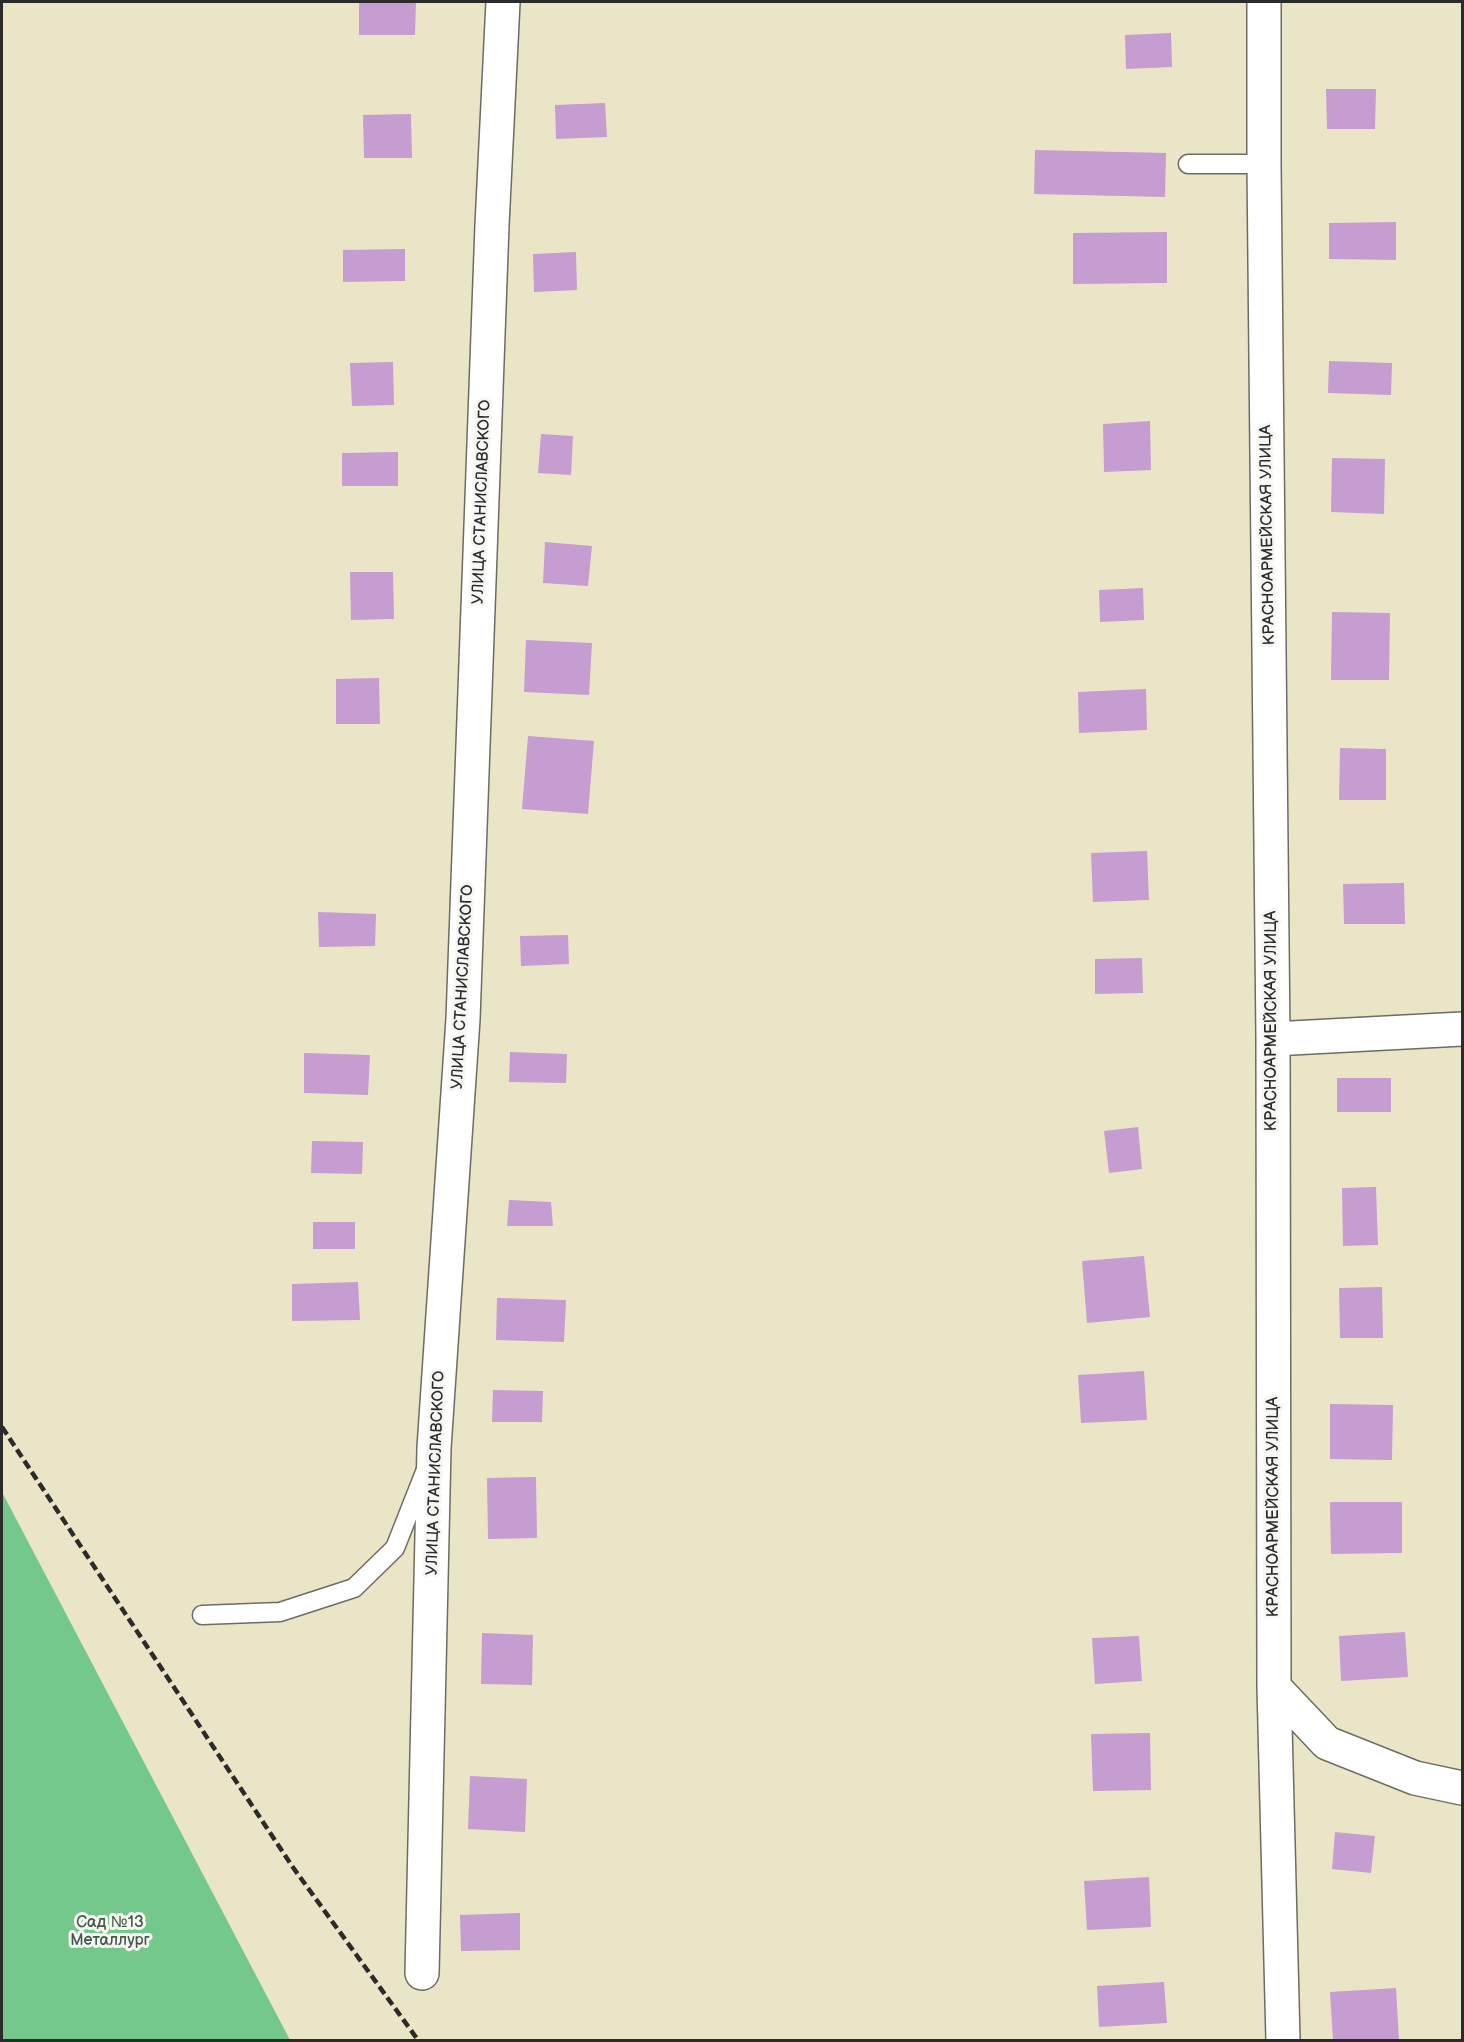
<!DOCTYPE html>
<meta charset="utf-8">
<style>
body{margin:0}
#map{position:relative;width:1464px;height:2042px;overflow:hidden;background:#ebe5c7;font-family:"Balsamiq Sans",sans-serif}
canvas{display:block}
.frame{position:absolute;inset:0;border:3px solid #2b2b2b;pointer-events:none}
</style>
<div id="map">
<canvas width="1464" height="2042"></canvas>
<div class="frame"></div>
</div>
<script>
const ctx = document.querySelector('canvas').getContext('2d');
ctx.lineJoin = 'round';
function paint(path, color) {
  ctx.fillStyle = color;
  ctx.fill(path, 'evenodd');
}
function toPath(rows) {
  const path = new Path2D();
  for (const r of rows) {
    path.moveTo(r[0], r[1]);
    for (let i = 2; i < r.length; i += 2) path.lineTo(r[i], r[i + 1]);
  }
  return path;
}
function stroke(path, color, width, dash) {
  ctx.strokeStyle = color;
  ctx.lineWidth = width;
  ctx.lineCap = dash ? 'butt' : 'round';
  ctx.setLineDash(dash || []);
  ctx.stroke(path);
}
function label(font, color, halo, rows, align = 'center') {
  ctx.font = font + ' "Balsamiq Sans",sans-serif';
  ctx.lineWidth = 6;
  ctx.setLineDash([]);
  ctx.textBaseline = 'middle';
  ctx.strokeStyle = halo;
  ctx.fillStyle = color;
  for (const [text, x, y, turn = 0] of rows) {
    ctx.save();
    ctx.translate(x, y);
    ctx.rotate((+turn || 0) * Math.PI / 180);
    ctx.textAlign = isNaN(turn) ? turn : align;
    if (halo) ctx.strokeText(text, 0, 0);
    ctx.fillText(text, 0, 0);
    ctx.restore();
  }
}
const green = toPath([
 [2,1492,290,2040,2,2040]
]);
const building = toPath([
 [359,2,416,2,415,35,359,35],
 [1171,33,1172,67,1126,69,1125,35],
 [1326,89,1376,89,1375,129,1327,129],
 [605,103,607,137,556,139,555,105],
 [411,114,412,158,364,158,363,115],
 [1035,150,1166,153,1165,197,1034,194],
 [1396,222,1396,260,1329,259,1329,223],
 [1167,232,1167,283,1073,284,1073,233],
 [405,249,405,281,343,282,343,250],
 [576,252,577,290,534,292,533,254],
 [1329,361,1392,363,1391,395,1328,393],
 [393,362,394,405,352,406,350,363],
 [1150,421,1151,470,1104,472,1103,424],
 [541,434,573,436,571,475,538,473],
 [398,452,398,486,342,486,342,453],
 [1332,458,1385,459,1384,514,1331,512],
 [545,542,592,546,588,586,543,583],
 [350,572,393,572,394,619,351,620],
 [1143,588,1144,620,1100,622,1099,590],
 [1332,612,1390,613,1389,680,1331,680],
 [526,640,592,643,589,695,524,692],
 [379,678,380,724,336,724,336,679],
 [1146,689,1147,730,1079,733,1078,692],
 [528,736,594,741,588,814,522,809],
 [1340,748,1386,749,1386,800,1339,800],
 [1147,851,1149,900,1093,902,1091,853],
 [1404,883,1405,924,1344,924,1343,884],
 [318,912,376,914,375,946,319,947],
 [568,935,569,964,521,966,520,936],
 [1142,958,1143,993,1095,994,1095,959],
 [510,1052,567,1054,566,1083,509,1082],
 [304,1053,370,1055,368,1095,304,1093],
 [1337,1078,1391,1078,1391,1112,1337,1112],
 [1138,1127,1142,1169,1109,1173,1104,1131],
 [312,1141,363,1142,362,1174,311,1173],
 [1376,1187,1378,1245,1343,1246,1342,1188],
 [509,1200,551,1202,553,1226,507,1226],
 [313,1222,355,1222,355,1249,313,1249],
 [1144,1256,1150,1317,1087,1323,1082,1261],
 [358,1282,360,1320,292,1321,292,1284],
 [1382,1287,1383,1338,1340,1338,1339,1288],
 [497,1298,566,1300,564,1342,496,1340],
 [1144,1371,1147,1420,1081,1423,1078,1375],
 [493,1390,543,1391,542,1422,492,1422],
 [1330,1404,1393,1405,1392,1460,1330,1459],
 [536,1477,537,1538,488,1539,487,1478],
 [1330,1502,1402,1502,1402,1553,1331,1554],
 [1405,1632,1408,1677,1341,1681,1339,1636],
 [482,1633,533,1635,532,1685,481,1684],
 [1139,1636,1142,1681,1095,1684,1092,1638],
 [1150,1733,1151,1790,1093,1791,1091,1734],
 [470,1776,527,1779,525,1832,468,1829],
 [1335,1832,1375,1836,1371,1873,1332,1869],
 [1149,1877,1151,1927,1087,1930,1084,1881],
 [520,1913,520,1950,461,1951,460,1915],
 [1164,1982,1167,2023,1099,2027,1097,1986],
 [1396,1988,1399,2040,1333,2040,1330,1992]
]);
const lane = toPath([
 [1188,164,1264,164],
 [202,1615,280,1612,354,1588,395,1548,425,1472]
]);
const street = toPath([
 [1264,2,1264,164,1273,1039,1274,1687,1283,2040],
 [1273,1039,1462,1029],
 [1274,1687,1327,1743,1415,1778,1462,1788],
 [422,1973,434,1448,463,1019,492,225,503,2]
]);
const rail = toPath([
 [2,1427,292,1866,418,2040]
]);
const streetNames = [
 ["УЛИЦА СТАНИСЛАВСКОГО",482,502,-88],
 ["КРАСНОАРМЕЙСКАЯ УЛИЦА",1268,535,-91],
 ["УЛИЦА СТАНИСЛАВСКОГО",463,987,-87],
 ["КРАСНОАРМЕЙСКАЯ УЛИЦА",1272,1021,-90],
 ["УЛИЦА СТАНИСЛАВСКОГО",436,1473,-88],
 ["КРАСНОАРМЕЙСКАЯ УЛИЦА",1274,1507,-90]
];
const parkNames = [
 ["Сад №13",110,1923],
 ["Металлург",110,1941]
];
paint(green, '#74c88b');
paint(building, '#c59dd1');
stroke(lane, '#6e6c62', 21);
stroke(street, '#6e6c62', 36);
stroke(lane, '#fff', 18);
stroke(street, '#fff', 33);
stroke(rail, '#2b2b2b', 4.5, [9, 4.5]);
label('16px', '#2b2b2b', '#f6f6f2', streetNames);
label('16px', '#415a48', '#f6f6f2', parkNames);
</script>
